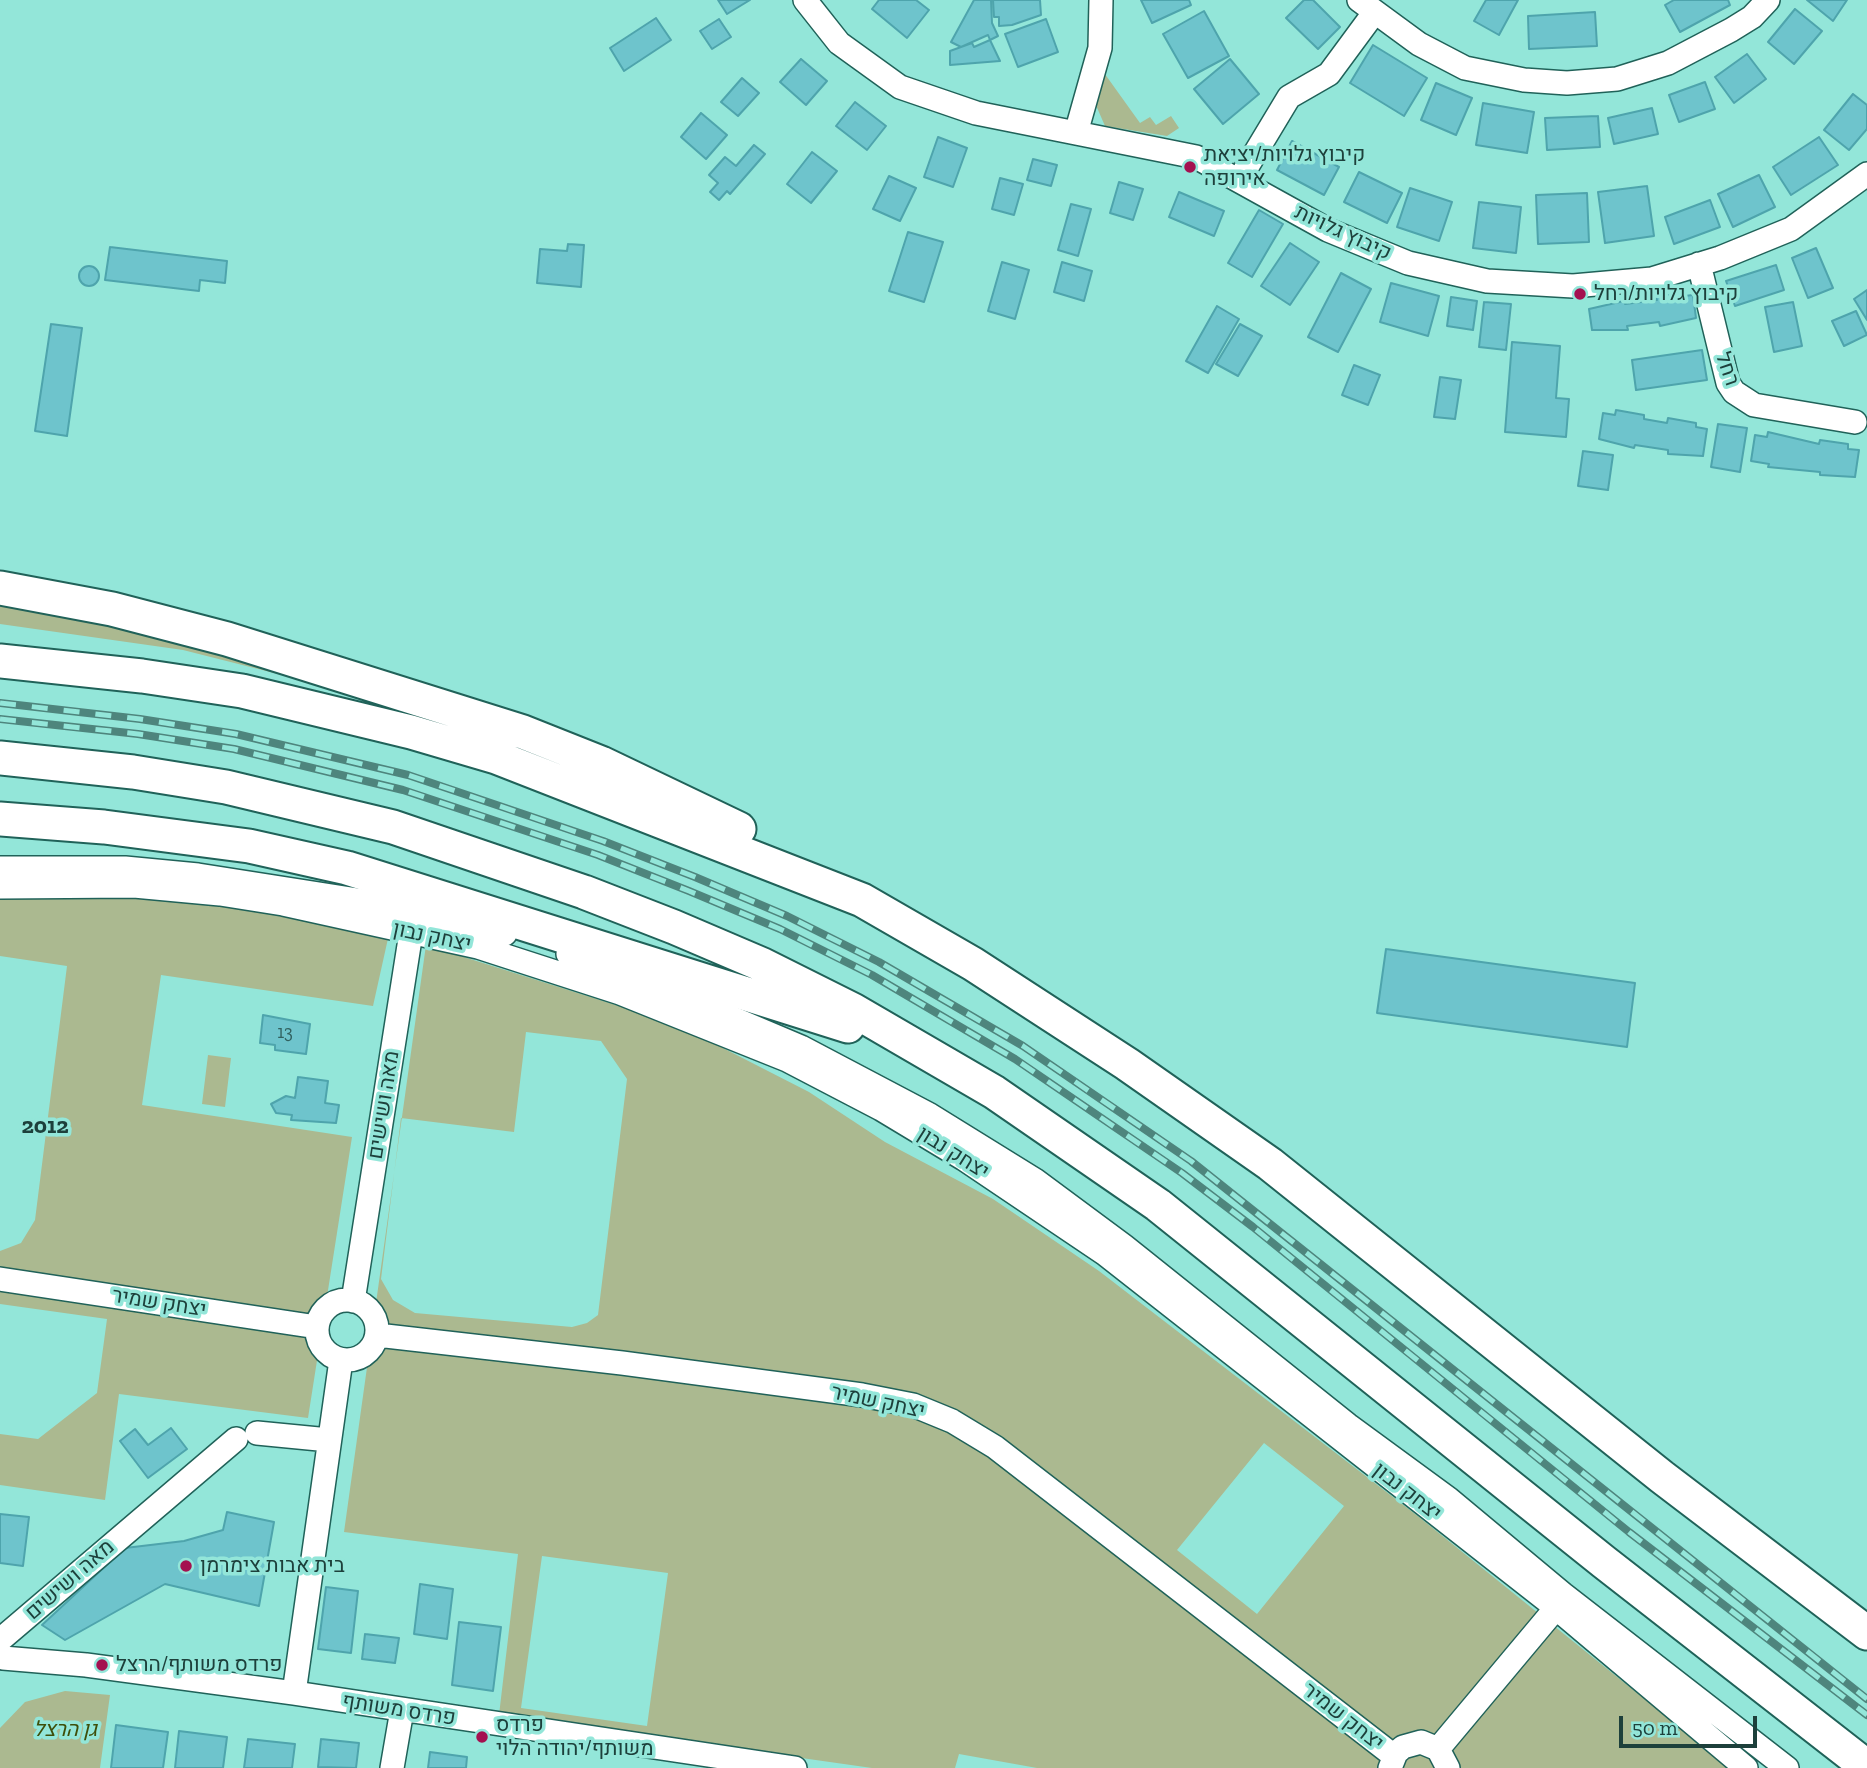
<!DOCTYPE html>
<meta charset="utf-8">
<style>
body{margin:0}
#map{position:relative;width:1867px;height:1768px;overflow:hidden;background:#93e6d9;font-family:"Zilla Slab",serif}
canvas{display:block}
.scale{position:absolute;left:1619px;top:1716px;width:138px;height:32px;box-sizing:border-box;border:4px solid #1d403b;border-top:0;padding-left:9px;font-size:21px;line-height:24px;white-space:nowrap;color:#1d403b;-webkit-text-stroke:5px #93e6d9;paint-order:stroke}
</style>
<div id="map">
<canvas width="1867" height="1768"></canvas>
<div class="scale">50 m</div>
</div>
<script>
const ctx = document.querySelector('canvas').getContext('2d');
ctx.lineJoin = 'round';
function paint(path, color) {
  ctx.fillStyle = color;
  ctx.fill(path, 'evenodd');
}
function toPath(rows) {
  const path = new Path2D();
  for (const r of rows) {
    if (r.length === 3) {
      path.moveTo(r[0] + r[2], r[1]);
      path.arc(r[0], r[1], r[2], 0, 2 * Math.PI);
      continue;
    }
    path.moveTo(r[0], r[1]);
    for (let i = 2; i < r.length; i += 2) path.lineTo(r[i], r[i + 1]);
  }
  return path;
}
function stroke(path, color, width, dash) {
  ctx.strokeStyle = color;
  ctx.lineWidth = width;
  ctx.lineCap = dash ? 'butt' : 'round';
  ctx.setLineDash(dash || []);
  ctx.stroke(path);
}
function label(font, color, halo, rows, align = 'center') {
  ctx.font = font + ' "Zilla Slab",Heebo,serif';
  ctx.lineWidth = 7;
  ctx.setLineDash([]);
  ctx.textBaseline = 'middle';
  ctx.strokeStyle = halo;
  ctx.fillStyle = color;
  for (const [text, x, y, turn = 0] of rows) {
    ctx.save();
    ctx.translate(x, y);
    ctx.rotate((+turn || 0) * Math.PI / 180);
    ctx.textAlign = isNaN(turn) ? turn : align;
    if (halo) ctx.strokeText(text, 0, 0);
    ctx.fillText(text, 0, 0);
    ctx.restore();
  }
}
const green = toPath([
 [1102,70,1140,123,1150,117,1156,125,1171,116,1179,128,1167,136,1105,126,1095,103],
 [0,600,110,620,389,702,183,650,0,624],
 [0,865,389,934,373,1006,161,975,142,1105,352,1137,308,1418,119,1394,105,1500,0,1485,0,1434,38,1439,97,1393,107,1319,0,1304,0,1251,21,1243,35,1220,67,966,0,956],
 [426,945,676,1024,809,1092,885,1142,993,1199,1099,1271,1419,1517,1730,1768,1037,1768,959,1754,955,1768,872,1768,499,1715,518,1554,344,1532],
 [526,1032,601,1041,627,1079,598,1315,587,1323,572,1327,415,1313,393,1300,381,1279,401,1118,514,1132],
 [1264,1443,1344,1506,1257,1614,1177,1550],
 [542,1556,668,1573,647,1726,521,1708],
 [208,1055,231,1058,225,1107,202,1104],
 [65,1691,110,1695,100,1768,0,1768,0,1728,25,1702]
]);
const building = toPath([
 [718,0,750,0,727,14,718,0],
 [879,0,916,0,929,10,907,38,872,9,879,0],
 [974,0,991,0,992,23,998,36,990,40,988,35,961,47,951,42,974,0],
 [993,0,1040,0,1041,15,1012,25,999,26,999,17,994,17,993,0],
 [1141,0,1189,0,1191,5,1152,23,1141,0],
 [1304,0,1313,0,1340,27,1318,49,1286,18,1304,0],
 [1486,0,1518,0,1499,35,1474,21,1486,0],
 [1728,0,1730,5,1680,32,1665,5,1674,0,1728,0],
 [1807,0,1847,0,1833,21,1807,0],
 [1795,9,1822,31,1794,64,1768,42,1795,9],
 [1204,11,1229,56,1188,78,1163,34,1204,11],
 [1595,12,1597,46,1529,49,1528,16,1595,12],
 [656,18,671,40,624,71,610,48,656,18],
 [719,19,731,37,712,49,700,31,719,19],
 [1046,19,1058,52,1018,67,1005,34,1046,19],
 [990,40,1000,61,950,65,950,51,972,43,974,47,990,40],
 [1373,45,1427,78,1404,116,1350,83,1373,45],
 [1747,54,1766,79,1734,103,1715,77,1747,54],
 [801,59,827,81,806,105,780,82,801,59],
 [1230,59,1259,94,1223,124,1194,89,1230,59],
 [742,78,759,93,738,116,721,102,742,78],
 [1705,82,1715,109,1679,122,1669,95,1705,82],
 [1436,83,1472,98,1456,135,1421,120,1436,83],
 [1853,94,1867,105,1867,129,1849,150,1824,130,1853,94],
 [855,102,886,126,867,150,836,126,855,102],
 [1483,103,1534,112,1527,153,1476,145,1483,103],
 [1652,108,1658,134,1614,144,1608,118,1652,108],
 [701,113,727,135,706,159,681,137,701,113],
 [1598,116,1600,147,1547,150,1545,118,1598,116],
 [938,137,967,148,953,187,924,177,938,137],
 [1819,137,1838,165,1791,195,1773,167,1819,137],
 [1292,141,1339,167,1324,195,1277,170,1292,141],
 [754,145,765,154,730,194,727,191,719,200,710,192,718,183,709,175,725,157,736,166,754,145],
 [812,152,837,171,811,203,787,184,812,152],
 [1033,159,1057,165,1051,186,1027,180,1033,159],
 [1359,172,1402,193,1387,223,1344,202,1359,172],
 [1759,175,1775,207,1733,227,1718,194,1759,175],
 [889,176,916,188,900,221,873,209,889,176],
 [1000,178,1023,184,1014,215,992,209,1000,178],
 [1119,182,1143,189,1133,220,1110,213,1119,182],
 [1647,186,1654,236,1605,243,1598,192,1647,186],
 [1410,188,1452,202,1439,241,1397,227,1410,188],
 [1179,192,1224,211,1214,236,1169,217,1179,192],
 [1587,193,1589,242,1538,244,1536,195,1587,193],
 [1710,200,1720,227,1674,244,1665,217,1710,200],
 [1479,202,1521,207,1516,253,1473,248,1479,202],
 [1071,204,1091,209,1078,256,1058,250,1071,204],
 [1259,210,1283,224,1252,277,1228,263,1259,210],
 [908,232,943,242,924,302,889,291,908,232],
 [1290,243,1319,262,1290,305,1261,286,1290,243],
 [568,244,584,245,581,287,537,283,540,249,567,251,568,244],
 [110,247,227,261,225,283,200,280,199,291,105,280,110,247],
 [1816,248,1833,288,1808,298,1792,258,1816,248],
 [1002,262,1029,270,1015,319,988,311,1002,262],
 [1062,262,1092,271,1084,301,1054,292,1062,262],
 [1776,265,1784,290,1735,306,1726,281,1776,265],
 [89,276,10],
 [1341,273,1371,289,1338,352,1308,337,1341,273],
 [1391,283,1439,296,1428,336,1380,322,1391,283],
 [1867,290,1867,320,1854,299,1867,290],
 [1676,294,1676,297,1693,295,1696,318,1660,326,1659,322,1627,326,1628,330,1592,330,1589,309,1624,301,1625,304,1657,300,1656,297,1676,294],
 [1451,297,1477,301,1473,330,1447,326,1451,297],
 [1484,302,1511,304,1506,350,1479,347,1484,302],
 [1793,302,1802,346,1774,352,1765,307,1793,302],
 [1217,306,1239,319,1208,373,1186,361,1217,306],
 [1856,311,1867,335,1844,346,1832,321,1856,311],
 [51,324,82,328,67,436,35,431,51,324],
 [1240,324,1262,336,1238,376,1216,364,1240,324],
 [1512,342,1560,346,1556,398,1569,399,1566,437,1505,432,1512,342],
 [1702,350,1707,380,1636,390,1632,360,1702,350],
 [1354,365,1380,375,1368,405,1342,395,1354,365],
 [1440,377,1461,380,1455,419,1434,417,1440,377],
 [1616,410,1644,415,1644,419,1667,423,1668,418,1696,423,1696,427,1707,429,1703,456,1668,454,1668,450,1635,445,1634,448,1599,439,1603,413,1615,415,1616,410],
 [1718,424,1747,428,1740,472,1711,467,1718,424],
 [1768,432,1819,444,1820,440,1848,444,1848,449,1859,450,1855,477,1820,475,1820,472,1768,467,1769,464,1751,461,1755,435,1767,437,1768,432],
 [1583,451,1613,455,1608,490,1578,486,1583,451],
 [1386,949,1635,983,1627,1047,1377,1013,1386,949],
 [263,1015,310,1024,306,1054,275,1050,275,1045,260,1043,263,1015],
 [298,1077,328,1081,325,1103,339,1105,336,1123,291,1120,292,1115,276,1113,271,1104,286,1096,295,1098,298,1077],
 [171,1428,187,1449,148,1478,120,1441,135,1429,148,1445,171,1428],
 [227,1512,274,1522,259,1606,165,1584,65,1640,42,1625,125,1548,184,1541,223,1530,227,1512],
 [0,1514,29,1517,23,1566,0,1563,0,1514],
 [420,1584,453,1589,447,1639,414,1634,420,1584],
 [326,1587,358,1591,351,1653,318,1649,326,1587],
 [459,1622,501,1627,493,1691,452,1685,459,1622],
 [365,1634,399,1638,395,1663,362,1659,365,1634],
 [116,1725,168,1732,163,1768,111,1768,116,1725],
 [179,1731,227,1737,223,1768,175,1768,179,1731],
 [248,1739,295,1744,292,1768,244,1768,248,1739],
 [321,1739,359,1743,356,1768,318,1767,321,1739],
 [430,1752,467,1757,466,1768,428,1768,430,1752]
]);
const minor = toPath([
 [805,0,839,43,900,87,976,113,1196,157,1328,230,1408,263,1487,281,1573,286,1652,279,1720,258,1791,229,1867,174],
 [1359,0,1419,44,1465,68,1524,80,1567,83,1617,79,1668,63,1731,30,1752,17,1768,0],
 [1076,133,1100,48,1101,0],
 [1239,180,1289,97,1329,74,1374,13],
 [1699,264,1728,383,1734,392,1754,405,1855,422],
 [0,868,125,868,198,875,415,909,505,934],
 [0,887,134,886,220,894,283,904,478,947,620,993,787,1060,881,1109,964,1159,1105,1254,1550,1603,1746,1768],
 [568,954,638,978,801,1047,930,1115,1035,1180,1124,1246,1348,1425,1449,1499,1563,1594,1787,1768],
 [0,1279,317,1327],
 [347,1330,30],
 [353,1301,413,920],
 [377,1335,622,1363,862,1395,913,1405,952,1421,995,1447,1394,1756],
 [257,1433,329,1440],
 [0,1640,236,1439],
 [3,1658,86,1665,294,1693,795,1768],
 [294,1693,341,1360],
 [1438,1749,1556,1608],
 [392,1768,402,1710],
 [1390,1768,1396,1753,1403,1747,1421,1742,1438,1749,1448,1768]
]);
const highway = toPath([
 [0,588,112,609,227,639,523,732,601,763,739,829],
 [0,661,142,676,242,691,411,732,496,757,862,900,973,964,1127,1064,1270,1164,1662,1477,1867,1633],
 [0,758,133,772,226,787,393,827,584,892,674,927,763,965,853,1010,994,1092,1158,1205,1604,1562,1867,1767],
 [0,819,104,827,249,846,347,868,848,1026]
]);
const rail = toPath([
 [0,703,140,719,236,734,408,775,603,841,695,877,787,916,879,962,1023,1046,1191,1161,1867,1699],
 [0,719,138,734,234,749,403,790,598,855,689,891,780,929,872,975,1015,1059,1182,1173,1253,1227,1629,1532,1867,1715]
]);
const markers = [
 [1190,167,7,"#a41050"],
 [1580,294,7,"#a41050"],
 [186,1566,7,"#a41050"],
 [102,1665,7,"#a41050"],
 [482,1737,7,"#a41050"]
];
const numberNames = [
 ["13",285,1033]
];
const poiNames = [
 ["קיבוץ גלויות/יציאת",1204,155],
 ["אירופה",1204,179],
 ["קיבוץ גלויות/רחל",1594,294],
 ["בית אבות צימרמן",200,1566],
 ["פרדס משותף/הרצל",116,1665],
 ["פרדס",496,1725],
 ["משותף/יהודה הלוי",496,1749]
];
const streetNames = [
 ["קיבוץ גלויות",1343,233,25],
 ["רחל",1727,369,71],
 ["יצחק נבון",432,937,12],
 ["מאה ושישים",384,1105,-81],
 ["יצחק נבון",953,1153,32],
 ["יצחק שמיר",159,1303,9],
 ["יצחק שמיר",878,1402,12],
 ["יצחק נבון",1407,1492,38],
 ["מאה ושישים",70,1580,-41],
 ["פרדס משותף",399,1710,9],
 ["יצחק שמיר",1343,1717,38]
];
const parkNames = [
 ["גן הרצל",65,1730]
];
const neighbourhoodNames = [
 ["2012",45,1126]
];
paint(green, '#abb990');
paint(building, '#6ec4cc');
stroke(building, '#4ea4ac', 2);
stroke(minor, '#206259', 26);
stroke(highway, '#206259', 37);
stroke(minor, '#fff', 23);
stroke(highway, '#fff', 33);
stroke(rail, '#4e857d', 8);
stroke(rail, '#93e6d9', 5, [16]);
for (const [x, y, r, color] of markers) {
  const dot = new Path2D();
  dot.arc(x, y, r, 0, 2 * Math.PI);
  ctx.fillStyle = color;
  ctx.fill(dot);
  stroke(dot, '#93e6d9', 2.5);
}
label('18px', '#31615f', null, numberNames);
label('21px', '#1d403b', '#93e6d9', poiNames, 'left');
label('21px', '#1d403b', '#93e6d9', streetNames);
label('italic 21px', '#3e4e0a', '#93e6d9', parkNames);
label('bold 23px', '#1d403b', '#93e6d9', neighbourhoodNames);
</script>
